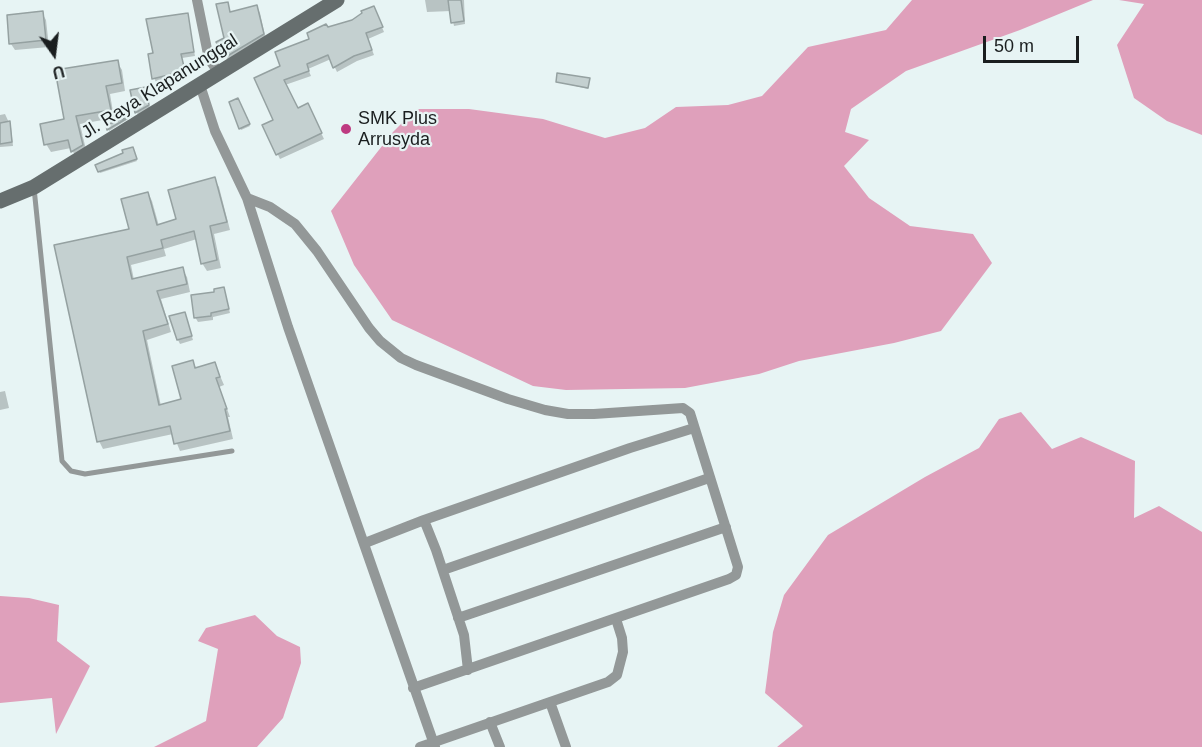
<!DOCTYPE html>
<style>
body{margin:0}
#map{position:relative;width:1202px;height:747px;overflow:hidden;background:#e7f4f4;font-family:Helvetica,sans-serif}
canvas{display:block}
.north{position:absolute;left:24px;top:24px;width:60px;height:60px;-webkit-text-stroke:4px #e7f4f4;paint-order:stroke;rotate:166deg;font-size:16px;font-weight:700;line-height:24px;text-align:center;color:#1a1e1f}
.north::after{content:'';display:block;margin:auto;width:21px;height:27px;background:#1a1e1f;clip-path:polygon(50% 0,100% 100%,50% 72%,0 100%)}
.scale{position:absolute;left:983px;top:36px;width:96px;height:27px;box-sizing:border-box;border:3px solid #1a1e1f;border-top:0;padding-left:8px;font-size:18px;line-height:21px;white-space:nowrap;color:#1a1e1f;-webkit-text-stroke:4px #e7f4f4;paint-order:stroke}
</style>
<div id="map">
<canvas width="1202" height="747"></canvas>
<div class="north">U</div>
<div class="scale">50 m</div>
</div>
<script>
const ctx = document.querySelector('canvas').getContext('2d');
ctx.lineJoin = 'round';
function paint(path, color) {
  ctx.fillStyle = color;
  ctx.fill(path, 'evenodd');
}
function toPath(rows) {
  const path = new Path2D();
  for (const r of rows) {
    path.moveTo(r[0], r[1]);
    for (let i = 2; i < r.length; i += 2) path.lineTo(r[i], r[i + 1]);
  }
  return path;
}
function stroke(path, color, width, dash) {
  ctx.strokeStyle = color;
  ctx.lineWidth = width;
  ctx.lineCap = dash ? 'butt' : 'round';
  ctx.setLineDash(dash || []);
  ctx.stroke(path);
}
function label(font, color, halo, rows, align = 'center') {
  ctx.font = font + ' Helvetica,sans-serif';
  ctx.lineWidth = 4.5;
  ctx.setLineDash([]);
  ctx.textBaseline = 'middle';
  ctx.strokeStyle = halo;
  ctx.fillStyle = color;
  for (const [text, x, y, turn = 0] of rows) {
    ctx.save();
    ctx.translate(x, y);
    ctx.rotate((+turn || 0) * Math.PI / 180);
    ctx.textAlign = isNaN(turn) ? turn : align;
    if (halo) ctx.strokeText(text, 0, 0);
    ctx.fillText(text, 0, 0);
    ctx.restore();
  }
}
const water = toPath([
 [912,0,1093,0,1020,30,906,71,851,109,845,132,869,140,844,166,869,198,910,226,973,234,992,263,941,331,894,343,799,361,759,374,685,388,566,390,533,386,392,320,354,265,331,211,393,132,416,109,469,109,543,119,605,138,645,128,676,107,728,105,762,96,808,47,886,30],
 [1119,0,1202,0,1202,135,1167,121,1134,98,1117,45,1144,4],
 [1021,412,1052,449,1081,437,1135,461,1134,518,1159,506,1202,532,1202,747,777,747,803,726,765,693,773,632,784,595,828,535,925,477,979,448,999,419],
 [0,596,29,598,59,605,57,641,90,666,56,734,52,698,0,703],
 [255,615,277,636,300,647,301,663,283,718,257,747,154,747,206,721,218,649,198,641,206,628]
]);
const shadow = toPath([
 [425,0,464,0,465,24,454,26,451,11,427,12],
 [227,3,231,13,257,7,260,13,266,40,229,63,218,42,225,39],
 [42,13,46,20,49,47,15,50,11,44],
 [376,13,384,32,368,39,374,55,357,61,337,72,331,59,308,69,311,76,285,85,297,110,310,110,324,139,280,159,264,126,275,121,282,67,327,29],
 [187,15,195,56,182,58,186,75,156,82,154,78,155,54],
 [117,62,122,70,125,91,110,94,114,118,80,124,87,154,77,159,71,148,51,152,46,144],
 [589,79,588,89,558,82],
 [145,89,150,108,138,116,132,91],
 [237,100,250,126,241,130,231,103],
 [5,114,11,127,13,146,0,147,0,115],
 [130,118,109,131,107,126],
 [133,150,137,161,100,173,97,166],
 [214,179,219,187,230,230,214,234,221,268,207,271,202,263,197,239,164,249,166,256,131,265,134,280,182,269,187,277,190,292,161,299,171,332,147,340,161,406,183,400,192,361,197,369,215,364,224,385,219,387,230,417,228,417,233,439,180,451,173,434,103,449,99,441,131,230,148,193,152,201,159,226,178,220],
 [224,289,230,313,213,317,213,320,198,322,195,317],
 [186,318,193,340,180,344,178,340],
 [5,391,9,408,0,410,0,392]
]);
const building = toPath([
 [448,0,461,0,464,21,451,23,448,0],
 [228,2,230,12,257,5,264,34,224,58,216,42,224,38,216,4,228,2],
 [374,6,383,27,366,33,372,50,354,56,333,68,328,55,307,64,309,71,284,80,298,108,308,103,322,133,276,155,262,125,273,120,254,78,280,66,275,52,309,39,307,33,326,24,328,27,352,20,362,13,361,11,374,6],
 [43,11,46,40,9,44,7,15,43,11],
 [188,13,194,52,181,54,185,71,152,79,148,54,153,53,146,19,188,13],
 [118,60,122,83,106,86,111,110,76,116,83,145,71,152,68,140,44,145,40,124,64,119,55,70,118,60],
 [557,73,590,78,588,88,556,82,557,73],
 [146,87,149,105,135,113,130,90,146,87],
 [238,98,250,124,239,129,229,102,238,98],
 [131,116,107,130,106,125,131,116],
 [10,121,12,142,0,144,0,123,10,121],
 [133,147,137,159,98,172,95,165,123,153,122,150,133,147],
 [215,177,227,222,210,226,217,260,201,264,194,231,161,240,163,248,127,257,132,279,183,267,187,284,157,291,168,324,143,331,159,405,181,399,172,366,193,360,195,368,215,362,220,377,216,378,227,409,225,409,230,431,174,444,170,426,97,442,54,245,129,229,121,199,148,192,157,225,176,219,168,190,215,177],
 [224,287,229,309,211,313,211,316,194,318,191,295,214,292,214,289,224,287],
 [185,312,192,336,177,340,169,316,185,312]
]);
const lane = toPath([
 [34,188,62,461,71,471,85,474,232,451]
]);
const street = toPath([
 [197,0,209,59,219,73],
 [200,85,215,131,247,198,288,327,435,747],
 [247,198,270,207,295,224,317,251,369,328,380,341,401,358,416,365,508,399,545,410,568,414,594,414,683,408,690,413,738,567,736,575,729,579,413,688],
 [365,543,424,520],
 [443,570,709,478],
 [458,618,726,527],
 [468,670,464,635,436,550,424,520,630,448,694,428],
 [550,702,566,747],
 [490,722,500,747],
 [420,747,608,682,617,675,623,652,622,638,616,619]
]);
const secondary = toPath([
 [0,201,34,187,337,0]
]);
const markers = [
 [346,129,6,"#be3a81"]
];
const streetNames = [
 ["Jl. Raya Klapanunggal",160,87,-32]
];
const poiNames = [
 ["SMK Plus",358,119],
 ["Arrusyda",358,140]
];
paint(water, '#dfa0bb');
paint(shadow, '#0003');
paint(building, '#c4d0d0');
stroke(building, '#95a1a1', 1.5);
stroke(lane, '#939898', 5);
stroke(street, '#939898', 10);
stroke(secondary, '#666e6e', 15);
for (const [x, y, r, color] of markers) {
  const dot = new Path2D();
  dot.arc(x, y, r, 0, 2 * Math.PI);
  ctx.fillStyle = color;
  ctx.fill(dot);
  stroke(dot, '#e7f4f4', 2);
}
label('18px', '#1a1e1f', '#e7f4f4', streetNames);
label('18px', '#1a1e1f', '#e7f4f4', poiNames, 'left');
</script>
